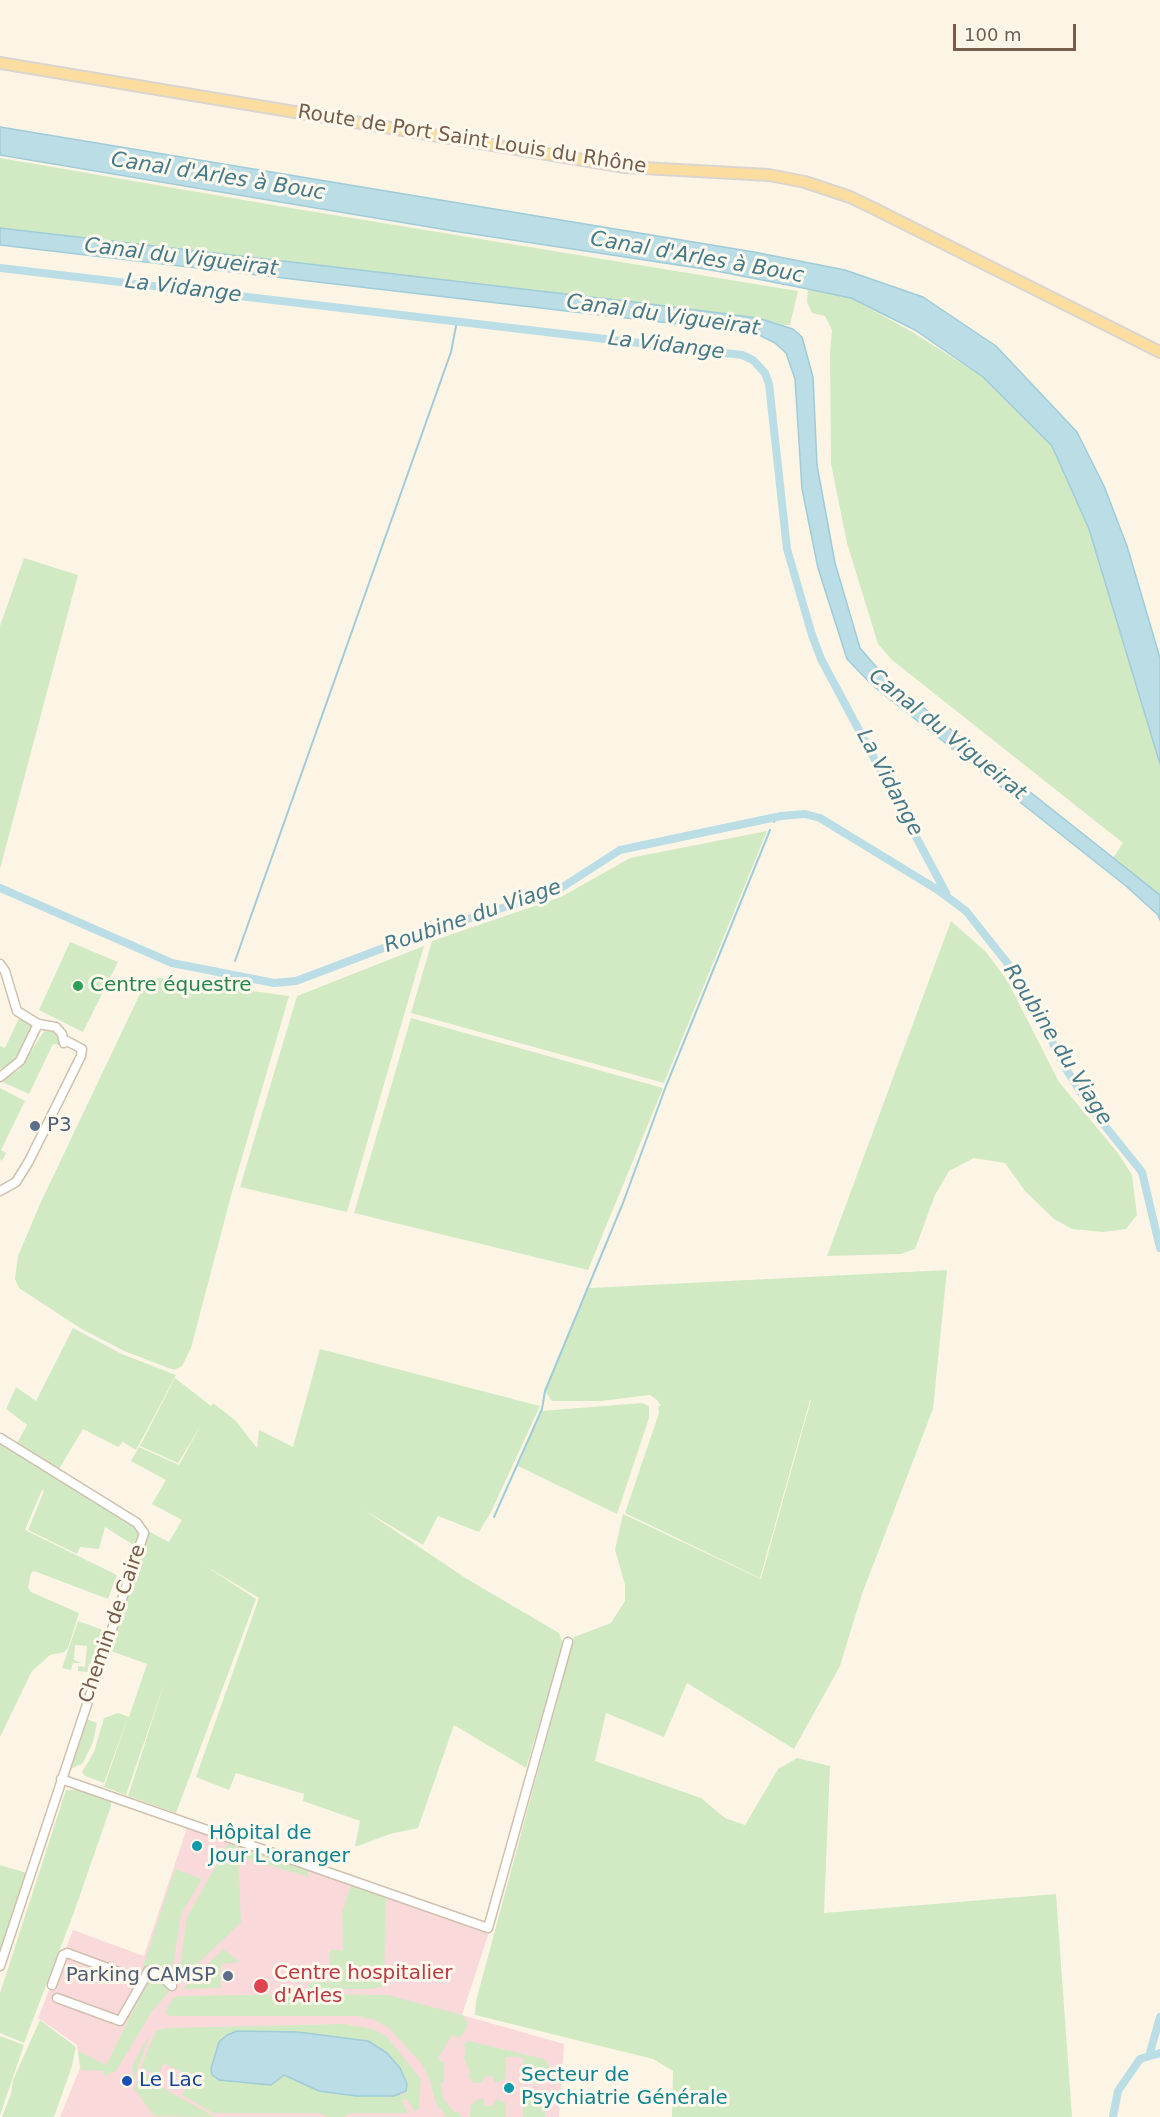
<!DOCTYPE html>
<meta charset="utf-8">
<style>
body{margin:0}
#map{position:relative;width:1160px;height:2117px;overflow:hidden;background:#fcf5e6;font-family:"DejaVu Sans",sans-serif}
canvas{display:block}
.scale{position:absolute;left:953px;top:24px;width:123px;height:27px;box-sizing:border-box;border:3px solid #765d4a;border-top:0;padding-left:8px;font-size:18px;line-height:21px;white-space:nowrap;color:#765d4a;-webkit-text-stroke:4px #fff9ed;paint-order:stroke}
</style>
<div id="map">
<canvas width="1160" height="2117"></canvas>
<div class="scale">100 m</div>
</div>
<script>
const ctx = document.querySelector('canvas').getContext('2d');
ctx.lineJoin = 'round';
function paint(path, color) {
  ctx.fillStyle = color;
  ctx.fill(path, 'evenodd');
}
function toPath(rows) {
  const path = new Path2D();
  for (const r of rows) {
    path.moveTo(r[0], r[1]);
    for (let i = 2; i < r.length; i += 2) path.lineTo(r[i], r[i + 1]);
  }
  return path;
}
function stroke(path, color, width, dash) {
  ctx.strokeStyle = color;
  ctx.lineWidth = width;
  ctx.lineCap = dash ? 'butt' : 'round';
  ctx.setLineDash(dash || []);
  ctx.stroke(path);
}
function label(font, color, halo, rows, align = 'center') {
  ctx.font = font + ' "DejaVu Sans",sans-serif';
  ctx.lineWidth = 6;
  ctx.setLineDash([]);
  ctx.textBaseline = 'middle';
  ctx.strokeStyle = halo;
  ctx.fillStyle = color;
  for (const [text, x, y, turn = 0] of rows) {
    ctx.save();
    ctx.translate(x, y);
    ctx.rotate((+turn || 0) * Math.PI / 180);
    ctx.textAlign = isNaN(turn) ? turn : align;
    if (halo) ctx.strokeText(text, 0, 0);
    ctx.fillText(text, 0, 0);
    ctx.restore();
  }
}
const medical = toPath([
 [188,1825,489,1932,462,2015,564,2044,559,2117,60,2117,80,2068,77,2045,38,2018,73,1930,144,1956]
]);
const green = toPath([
 [0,158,285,207,798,291,790,325,784,325,758,318,593,297,0,228],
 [808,289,849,297,914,333,983,377,1052,446,1089,529,1160,764,1160,895,1113,858,1123,843,892,660,878,644,847,543,831,464,830,352,832,330,825,316,812,313,807,302],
 [24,558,78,575,0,869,0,626],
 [767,831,664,1083,411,1013,432,941,561,897,630,858],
 [951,921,986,952,1007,980,1059,1082,1118,1153,1132,1175,1137,1215,1126,1229,1103,1232,1072,1229,1054,1219,1025,1191,1005,1163,974,1158,949,1171,935,1195,915,1249,901,1254,827,1256],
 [70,942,118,962,83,1032,39,1010],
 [424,946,347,1212,240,1187,297,996],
 [151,977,289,996,232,1192,191,1348,182,1366,174,1370,124,1351,80,1328,19,1288,15,1279,18,1256,40,1204,147,979],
 [19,1018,34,1025,22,1054,12,1063,0,1069,0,1046,5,1048],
 [411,1018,663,1088,588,1270,354,1213],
 [44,1031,55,1032,60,1041,59,1045,53,1044,29,1094,0,1081,19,1070],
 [0,1088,25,1101,1,1150,6,1153,2,1161,0,1159],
 [947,1270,933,1409,862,1594,840,1666,794,1749,687,1683,664,1737,606,1713,595,1761,701,1798,725,1818,745,1825,778,1769,797,1758,830,1766,824,1913,1056,1894,1072,2117,672,2117,673,2071,653,2059,475,2015,476,2001,574,1637,611,1623,625,1601,625,1585,615,1550,623,1514,761,1579,811,1400,738,1402,810,1400,760,1578,625,1513,659,1413,658,1406,661,1406,657,1400,650,1395,601,1401,552,1401,545,1391,589,1288],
 [73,1328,122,1354,176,1375,136,1450,123,1442,118,1447,83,1429,59,1469,16,1445,27,1425,6,1409,16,1387,36,1401],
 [320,1349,540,1406,491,1512,479,1532,438,1516,423,1545,364,1510,467,1579,559,1633,563,1645,526,1768,454,1725,418,1828,390,1834,358,1846,355,1846,360,1821,303,1801,304,1794,236,1773,229,1790,196,1777,259,1598,204,1565,256,1599,176,1813,128,1796,165,1681,126,1795,104,1787,128,1717,104,1783,85,1776,82,1772,94,1752,104,1718,118,1713,129,1717,147,1664,111,1651,148,1531,169,1542,182,1520,152,1504,166,1480,131,1461,139,1447,179,1465,201,1425,178,1463,140,1446,175,1378,211,1406,213,1403,236,1421,257,1448,259,1430,293,1447],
 [642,1403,649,1406,649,1418,617,1514,518,1466,541,1411],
 [0,1441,139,1527,140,1537,135,1546,105,1527,99,1549,80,1547,77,1554,28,1530,44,1491,42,1490,25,1530,117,1575,108,1599,34,1571,31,1573,28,1587,31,1592,79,1613,68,1648,64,1652,50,1655,32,1671,0,1737],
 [78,1621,106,1631,95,1663,89,1664,88,1672,78,1671,78,1666,85,1667,87,1646,75,1645,74,1660,82,1663,73,1663,71,1670,62,1668],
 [84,1718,97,1723,93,1742,83,1763,71,1769,69,1778,64,1777],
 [66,1790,79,1790,111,1801,111,1806,73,1915,24,2043,0,2033,0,1993],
 [228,1844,307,1870,309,1877,245,1858,239,1867,241,1922,177,1984,187,1917],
 [0,1865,27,1873,2,1952,0,1951],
 [175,1869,202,1879,181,1914,171,1979,161,1969,143,1967],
 [351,1884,386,1898,384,1986,372,1989,308,1989,308,1983,330,1982,330,1950,343,1950,342,1913],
 [223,1949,240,1962,221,1964,221,1988,183,1989],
 [150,1977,159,1978,167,1987,168,1993,151,2013,116,2071,103,2076,104,2071,81,2070,78,2051,106,2065],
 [316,1994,388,1995,462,2015,468,2023,464,2033,458,2038,452,2035,438,2059,444,2063,444,2081,441,2083,443,2098,453,2111,461,2114,461,2117,447,2117,436,2104,429,2078,421,2063,389,2028,375,2020,358,2016,171,2016,165,2013,172,1999,179,1996],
 [40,2020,76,2047,72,2066,54,2117,2,2117,11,2094,13,2080],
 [344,2024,373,2029,387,2037,421,2079,419,2109,414,2111,406,2098,402,2101,408,2113,351,2113,344,2117,329,2117,319,2113,213,2113,182,2095,191,2077,164,2063,157,2076,141,2067,156,2031,166,2028],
 [297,2032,368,2041,407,2084,406,2091,402,2095,301,2084,284,2075,271,2085,219,2080],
 [150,2034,132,2084,133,2064],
 [0,2036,24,2045,0,2115],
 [469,2041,544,2059,548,2064,549,2070,541,2070,541,2083,527,2084,523,2080,523,2057,506,2057,506,2079,495,2083,492,2076,485,2077,481,2083,474,2083,468,2076,470,2071,464,2059,466,2047,463,2044],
 [140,2071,155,2079,154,2083,215,2117,154,2116,134,2088],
 [478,2099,484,2099,485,2106,492,2106,496,2099,506,2103,506,2117,470,2117,470,2106],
 [526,2099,545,2099,545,2117,523,2117,523,2103]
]);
const water = toPath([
 [0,127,754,252,845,270,923,297,996,346,1077,432,1104,486,1127,546,1160,658,1160,764,1089,529,1052,446,983,377,915,330,851,298,808,289,711,270,453,231,0,155,0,127],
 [0,228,634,302,758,318,793,329,802,337,813,377,817,465,835,563,860,648,885,677,1160,895,1160,920,1158,915,1126,886,872,685,847,659,818,568,802,489,795,379,786,353,775,343,755,333,0,245,0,228],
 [237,2031,298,2032,368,2041,387,2053,400,2068,407,2084,406,2091,394,2096,356,2096,319,2091,284,2075,271,2085,219,2080,212,2075,211,2069,219,2042,227,2035,237,2031]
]);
const stream = toPath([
 [774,822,777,817],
 [235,961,451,352,457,321],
 [494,1517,542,1409,545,1391,623,1203,666,1086,770,830]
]);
const canal = toPath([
 [0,268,742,355,753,360,765,373,769,384,787,549,812,635,821,659,946,893],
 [0,888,172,963,274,983,296,981,418,935,558,890,620,850,781,816,805,814,820,818,938,890,966,911,1020,979,1066,1069,1093,1111,1142,1172,1160,1248],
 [1149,2056,1160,2017],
 [1113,2117,1118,2091,1140,2059,1160,2053]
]);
const minor = toPath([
 [0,964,5,971,17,1011,38,1024,56,1027,62,1034,64,1043],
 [0,1077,20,1061,38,1024],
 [0,1191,16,1182,29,1161,81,1056,82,1049,63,1039],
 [0,1438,137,1523,144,1533,0,1966],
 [61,1779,488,1928,568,1642],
 [52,1985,63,1955,67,1953,143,1981,148,1971,158,1973,172,1986],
 [57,1998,120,2021,143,1981]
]);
const major = toPath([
 [0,63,625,167,769,175,805,182,850,197,875,209,1160,352]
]);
const markers = [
 [78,986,6,"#2e9e5b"],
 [35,1126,6,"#5c6f8a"],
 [197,1846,6,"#0f9aa8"],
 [228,1976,6,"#5c6f8a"],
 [261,1986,8,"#e0444e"],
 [127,2081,6,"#1a4fb4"],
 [509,2088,6,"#0f9aa8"]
];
const streetNames = [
 ["Route de Port Saint Louis du Rhône",472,140,9],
 ["Chemin de Caire",113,1624,-71]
];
const leisureNames = [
 ["Centre équestre",90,986]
];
const serviceNames = [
 ["P3",47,1126],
 ["Parking CAMSP",216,1976,"right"]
];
const cultureNames = [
 ["Hôpital de",209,1834],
 ["Jour L'oranger",209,1857],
 ["Secteur de",521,2076],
 ["Psychiatrie Générale",521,2099]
];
const healthNames = [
 ["Centre hospitalier",274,1974],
 ["d'Arles",274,1997]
];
const transitNames = [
 ["Le Lac",139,2081]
];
const waterNames = [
 ["Canal d'Arles à Bouc",218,177,9],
 ["Canal du Vigueirat",181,258,7],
 ["Canal d'Arles à Bouc",697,258,10],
 ["La Vidange",183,289,7],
 ["Canal du Vigueirat",663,316,8],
 ["La Vidange",666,346,7],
 ["Canal du Vigueirat",947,735,39],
 ["La Vidange",889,783,62],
 ["Roubine du Viage",473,917,-19],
 ["Roubine du Viage",1057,1045,58]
];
paint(medical, '#fad9db');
paint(green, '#d1eac4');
paint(water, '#badde6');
stroke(water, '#a0ccd8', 1.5);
stroke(stream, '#a0ccd8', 2);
stroke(canal, '#badde6', 8);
stroke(minor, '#d0c0ae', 11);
stroke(major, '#dbd5d0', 14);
stroke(minor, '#fff', 8);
stroke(major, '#fbde9f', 10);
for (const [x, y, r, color] of markers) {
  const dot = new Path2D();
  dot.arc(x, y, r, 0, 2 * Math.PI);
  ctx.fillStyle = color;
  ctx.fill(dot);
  stroke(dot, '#fff9ed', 2);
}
label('20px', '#765d4a', '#fff9ed', streetNames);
label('20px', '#27864d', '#fff9ed', leisureNames, 'left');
label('20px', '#4e5e75', '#fff9ed', serviceNames, 'left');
label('20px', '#0d838f', '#fff9ed', cultureNames, 'left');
label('20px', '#be3a42', '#fff9ed', healthNames, 'left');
label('20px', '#164399', '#fff9ed', transitNames, 'left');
label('italic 21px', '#447a8a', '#fff9ed', waterNames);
</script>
